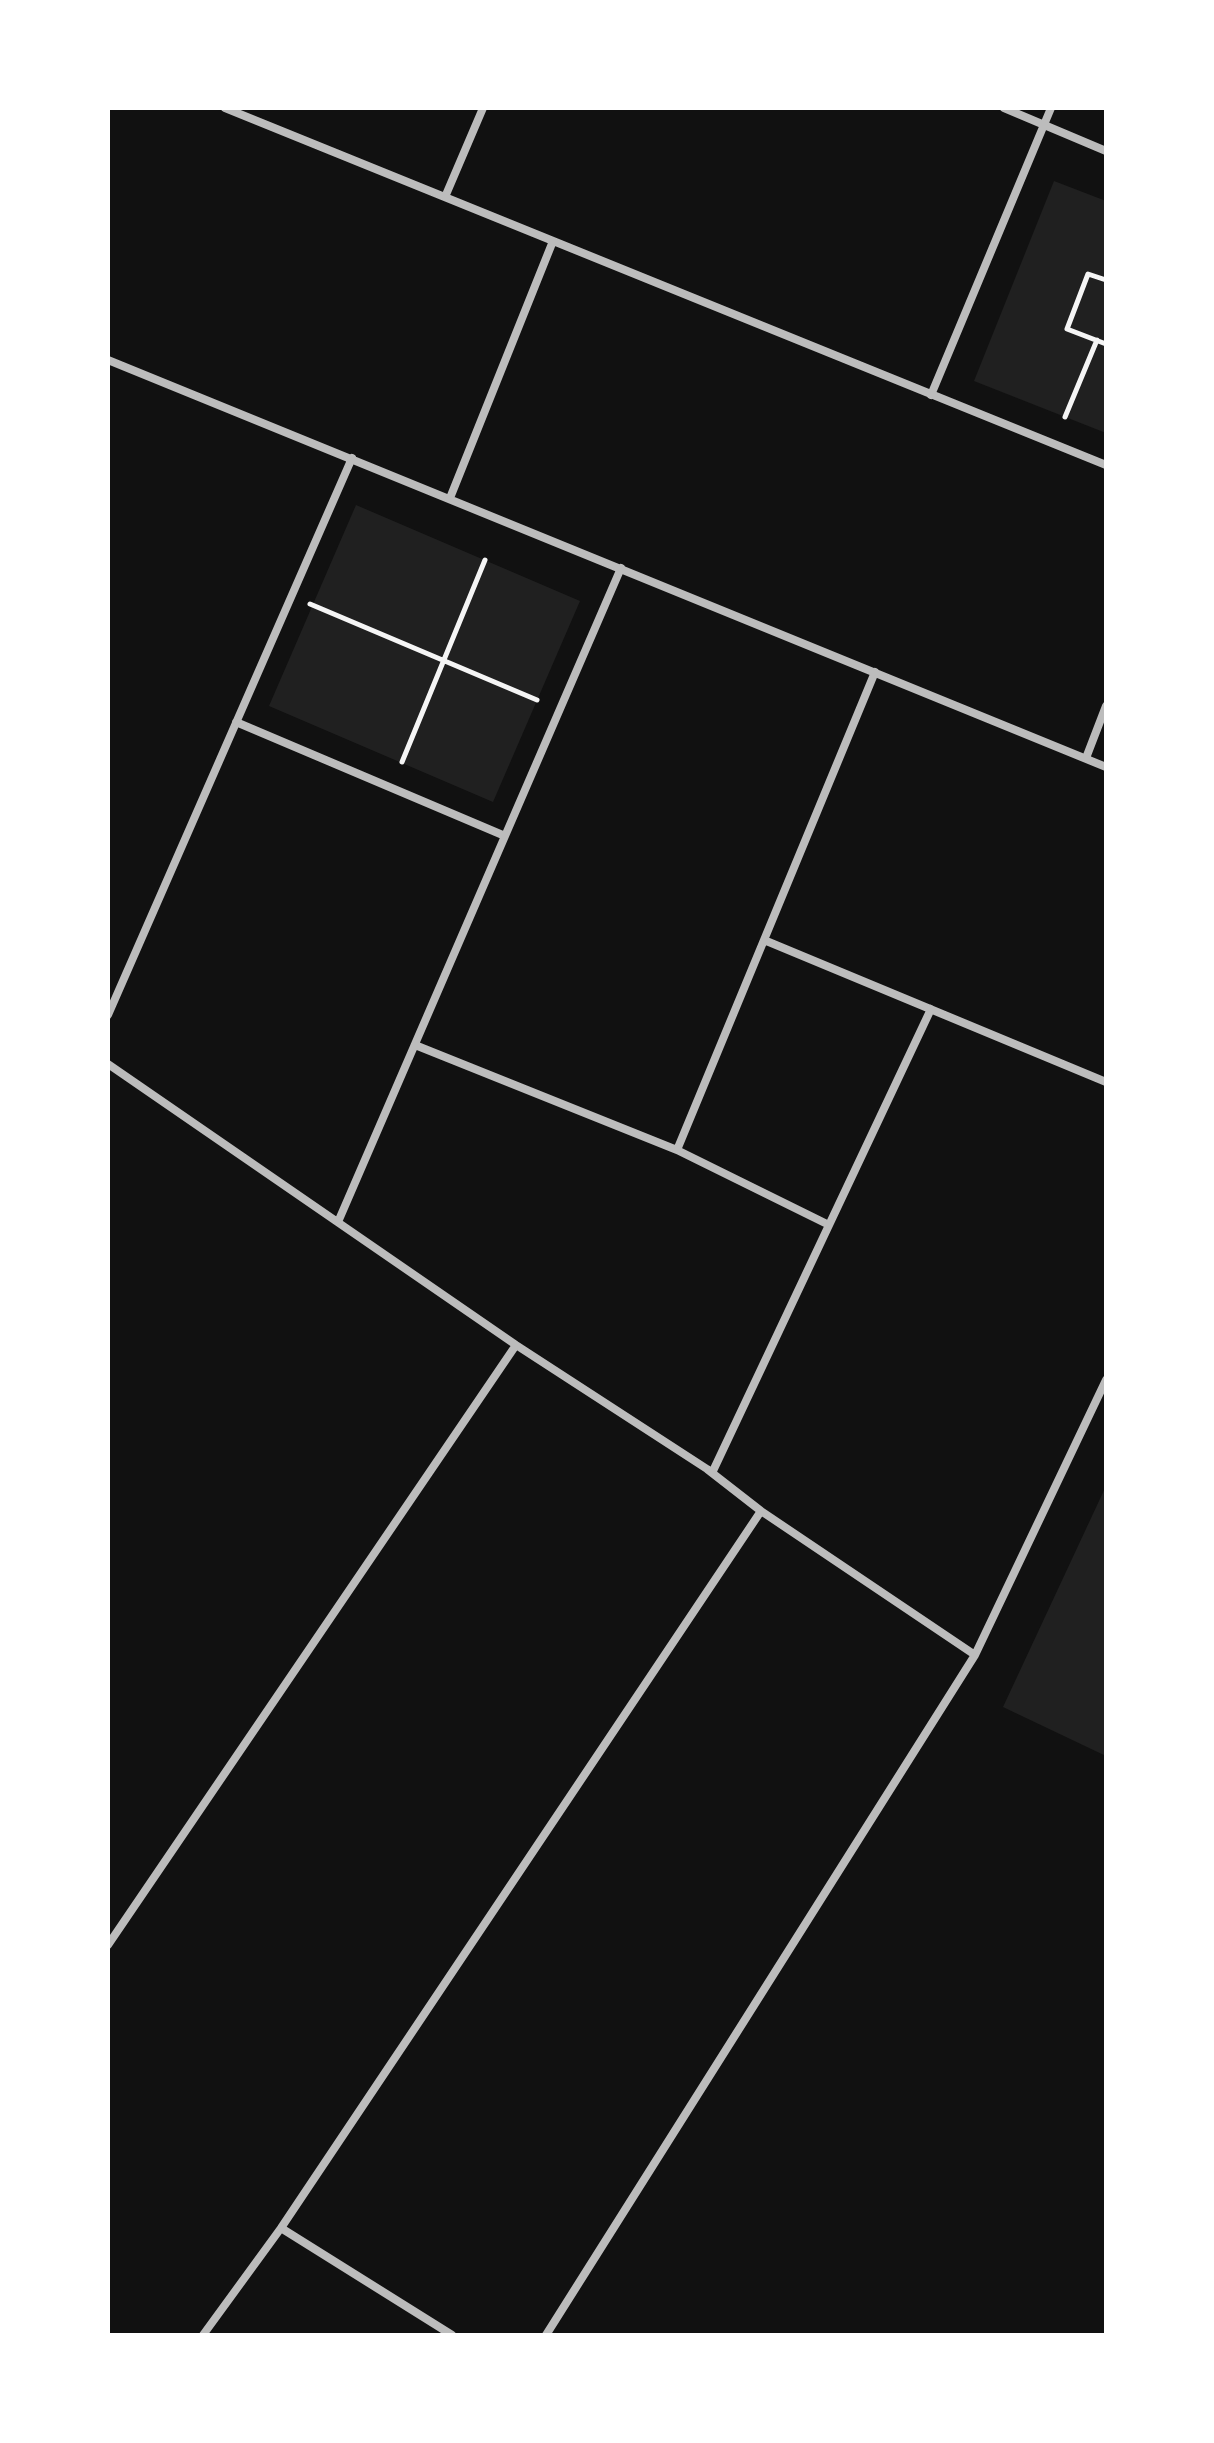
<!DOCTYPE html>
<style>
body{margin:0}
#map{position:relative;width:1214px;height:2443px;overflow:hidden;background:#111;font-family:"Public Sans",sans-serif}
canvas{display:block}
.frame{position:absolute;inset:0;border:110px solid #fff;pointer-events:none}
</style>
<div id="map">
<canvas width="1214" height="2443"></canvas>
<div class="frame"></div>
</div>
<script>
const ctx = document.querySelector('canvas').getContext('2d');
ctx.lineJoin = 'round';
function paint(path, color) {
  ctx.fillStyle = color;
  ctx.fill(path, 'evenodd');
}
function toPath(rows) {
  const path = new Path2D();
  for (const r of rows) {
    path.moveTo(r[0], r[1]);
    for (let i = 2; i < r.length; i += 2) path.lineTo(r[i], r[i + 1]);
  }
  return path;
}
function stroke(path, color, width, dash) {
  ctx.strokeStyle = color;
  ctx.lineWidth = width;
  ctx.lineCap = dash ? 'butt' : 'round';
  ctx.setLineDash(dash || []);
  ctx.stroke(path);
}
const green = toPath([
 [1054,181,1106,201,1106,433,974,381],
 [356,505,580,601,493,802,269,706],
 [1106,1486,1106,1756,1003,1707]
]);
const path = toPath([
 [1106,280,1088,274,1067,329,1106,344],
 [1065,417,1097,340],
 [310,604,537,700],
 [402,762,485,560]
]);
const minor = toPath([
 [225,108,1106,465],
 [1004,108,1106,151],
 [445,197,483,108],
 [108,360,1106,767],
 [931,395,1051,108],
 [450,498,553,241],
 [236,722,505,836],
 [1086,758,1106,706],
 [764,940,1106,1082],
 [108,1015,352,458],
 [415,1045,677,1150,829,1225],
 [108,1064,516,1345,707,1469,761,1511,975,1655],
 [677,1150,875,672],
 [338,1222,621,568],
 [712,1473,931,1009],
 [108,1945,516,1345],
 [281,2228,452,2335],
 [203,2335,281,2228,761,1511],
 [546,2335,975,1655,1106,1380]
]);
paint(green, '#202020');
stroke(path, '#f5f5f5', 5);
stroke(minor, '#bcbcbc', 8);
</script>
